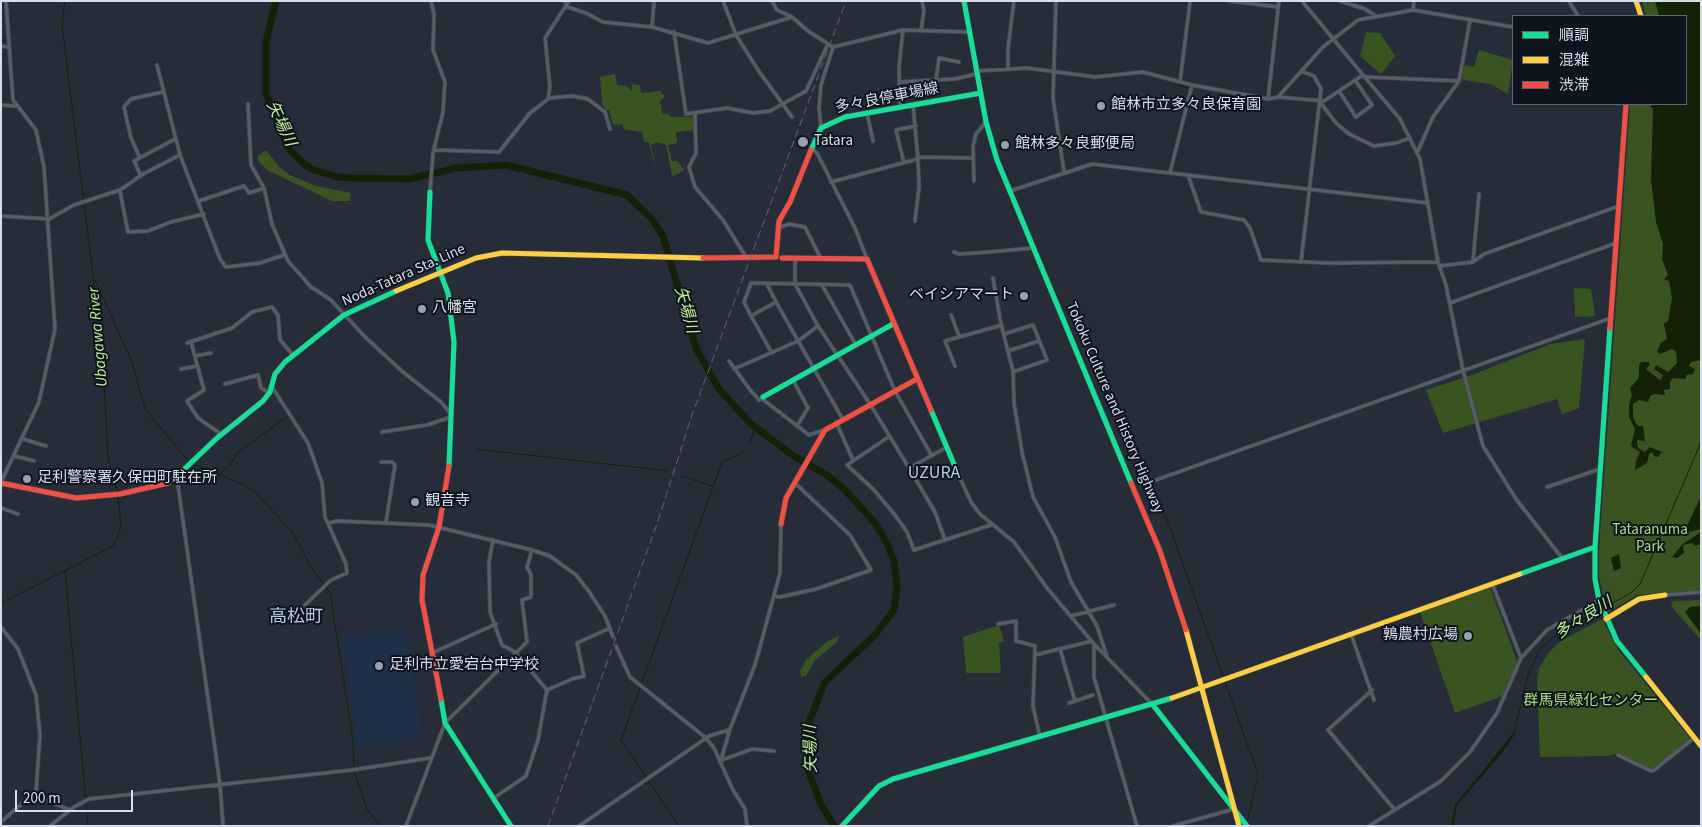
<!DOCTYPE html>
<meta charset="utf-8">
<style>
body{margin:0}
#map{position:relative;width:1702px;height:827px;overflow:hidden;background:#262d39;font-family:"Source Sans 3","Noto Sans JP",sans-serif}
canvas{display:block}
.frame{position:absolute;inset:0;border:2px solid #d6dfee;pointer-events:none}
.legend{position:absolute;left:1512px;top:15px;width:175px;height:90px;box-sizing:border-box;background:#0e141e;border:1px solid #5e6571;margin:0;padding:6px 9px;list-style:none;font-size:15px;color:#d6dfee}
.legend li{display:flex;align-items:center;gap:10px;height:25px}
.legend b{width:25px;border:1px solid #5e6571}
.scale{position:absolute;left:15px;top:790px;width:118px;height:22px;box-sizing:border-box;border:2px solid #d6dfee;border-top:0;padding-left:6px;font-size:15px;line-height:18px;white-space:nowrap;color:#d6dfee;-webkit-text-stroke:4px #0e141e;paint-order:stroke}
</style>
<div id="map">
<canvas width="1702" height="827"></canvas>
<div class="frame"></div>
<ul class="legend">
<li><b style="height:6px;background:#16e098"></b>順調</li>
<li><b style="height:6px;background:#ffcf43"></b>混雑</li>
<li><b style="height:6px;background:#f24e42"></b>渋滞</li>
</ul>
<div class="scale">200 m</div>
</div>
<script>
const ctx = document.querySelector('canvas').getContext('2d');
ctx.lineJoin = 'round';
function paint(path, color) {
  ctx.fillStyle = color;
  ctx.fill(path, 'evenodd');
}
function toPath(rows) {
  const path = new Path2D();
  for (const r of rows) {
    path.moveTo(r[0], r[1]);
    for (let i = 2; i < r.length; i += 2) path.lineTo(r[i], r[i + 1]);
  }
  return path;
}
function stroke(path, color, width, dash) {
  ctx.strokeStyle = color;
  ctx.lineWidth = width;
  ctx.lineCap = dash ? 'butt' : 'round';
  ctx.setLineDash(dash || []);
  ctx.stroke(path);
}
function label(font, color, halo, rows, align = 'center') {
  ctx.font = font + ' "Source Sans 3","Noto Sans JP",sans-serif';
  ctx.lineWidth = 4;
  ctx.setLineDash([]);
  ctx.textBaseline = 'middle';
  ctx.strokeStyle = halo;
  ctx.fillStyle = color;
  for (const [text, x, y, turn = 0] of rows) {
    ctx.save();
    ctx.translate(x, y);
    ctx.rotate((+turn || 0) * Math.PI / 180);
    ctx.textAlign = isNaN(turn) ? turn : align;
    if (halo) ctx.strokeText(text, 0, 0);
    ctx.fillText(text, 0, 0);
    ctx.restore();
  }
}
const built = toPath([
 [407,630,423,738,358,748,342,636]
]);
const green = toPath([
 [1642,1,1701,1,1701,591,1637,595,1607,613,1599,577,1599,548,1630,104,1686,104,1686,16,1646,16],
 [1366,32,1380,33,1395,56,1381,74,1360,56],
 [1479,50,1513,60,1508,94,1491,84,1462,80,1464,65,1474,67],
 [615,74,617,85,626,86,632,91,632,84,640,85,641,93,660,91,665,97,660,101,662,113,668,114,671,117,693,117,696,130,676,132,677,143,668,145,672,161,677,161,684,170,678,174,672,176,666,145,658,142,651,145,657,175,649,142,644,142,642,132,623,129,623,124,613,125,609,110,606,110,602,104,600,77],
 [266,150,280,168,290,175,316,186,351,193,350,201,332,201,267,170,258,161,258,156],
 [1574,288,1591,289,1595,316,1575,317],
 [1585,339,1579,408,1562,414,1557,399,1443,433,1426,390,1472,375,1550,344],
 [1490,587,1517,661,1503,696,1455,713,1420,612],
 [1701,600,1701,640,1671,606,1673,601],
 [1602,619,1619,651,1691,739,1654,768,1649,769,1619,753,1608,756,1540,757,1537,679,1539,668,1547,655,1559,642],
 [999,625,1004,641,999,643,1001,673,966,673,963,637],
 [839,636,837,642,815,660,806,676,801,677,800,671,806,660,826,642]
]);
const water = toPath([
 [1655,1,1701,1,1701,360,1691,362,1689,366,1695,369,1693,374,1686,375,1686,379,1673,378,1670,382,1670,389,1664,390,1665,395,1655,394,1651,395,1648,402,1639,400,1633,404,1633,418,1638,426,1643,426,1645,441,1637,440,1638,448,1645,452,1650,447,1662,452,1658,457,1654,456,1652,452,1649,454,1647,463,1635,470,1636,461,1640,452,1631,446,1635,429,1629,417,1629,405,1632,395,1630,388,1639,378,1639,365,1641,362,1649,362,1650,365,1646,369,1660,380,1663,375,1654,369,1656,365,1668,372,1677,363,1676,352,1672,349,1660,354,1657,351,1661,343,1667,339,1664,324,1668,321,1672,298,1669,281,1664,279,1668,275,1662,259,1663,244,1656,222,1651,180,1653,109,1651,107,1652,104,1686,104,1686,16,1659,16],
 [1701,496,1701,529,1689,532,1686,528],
 [1701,532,1701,544,1695,546,1692,543,1683,545,1684,553,1677,558,1672,557,1683,544],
 [1619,554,1621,568,1614,571,1611,558],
 [1701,606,1701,634,1685,612,1690,607],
 [1513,733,1515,734,1502,753,1460,802,1456,808,1454,826,1451,826,1455,805]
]);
const stream = toPath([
 [65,1,62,25,102,348,108,458,118,493],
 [1181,63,1188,1],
 [1178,85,1189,88],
 [95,280,132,362,145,409,189,462],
 [750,443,755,427],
 [476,449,668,471],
 [194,465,243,484,255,492,293,533,311,567,330,593,353,740,354,772,367,809,380,826],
 [219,475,231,464,237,453,287,417],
 [682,476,712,486],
 [1165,514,1258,774],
 [65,570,88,826],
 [1,603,113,546,121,527,118,497],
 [1514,734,1528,675,1538,653,1544,646,1558,633,1631,593,1640,584,1699,447,1701,438],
 [1247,822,1257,780],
 [679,826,621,740,722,462,742,453]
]);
const river = toPath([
 [276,1,266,42,266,94,288,148,302,162,311,169,338,177,351,178,409,179,457,168,506,165,627,195,652,219,663,236,696,348,719,389,751,424,795,457,827,475,844,489,875,523,887,543,894,561,897,585,894,610,875,635,825,682,810,719,807,754,809,773,821,804,834,826]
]);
const street = toPath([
 [563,1,568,3],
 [723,1,736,35,758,70,792,117],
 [772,1,777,10,792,17,808,31,833,47,903,30,969,32],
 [1056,1,1053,98,1064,172],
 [1230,1,1278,7],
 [1302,1,1363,75],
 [1340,1,1365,9,1376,16],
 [1569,1,1578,16],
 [567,7,586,13,603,22,652,27,708,43,792,17],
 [1413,10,1414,1],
 [652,27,654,1],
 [921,31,924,10,922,1],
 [674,32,686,114,727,108,753,113,770,111,806,91,828,44],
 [1,46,8,47],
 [157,65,180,155,220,259,226,267,260,263,284,255],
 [1008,69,1008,48,1014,1],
 [977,71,1027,68,1095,77,1143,72,1192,85,1268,99,1278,97,1323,47,1358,20,1413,10,1513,27],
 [1301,71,1314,76,1321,89,1301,262],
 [1366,77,1459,81],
 [936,80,939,58,959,62],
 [899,82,954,79,977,74],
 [1180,82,1190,1],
 [1339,91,1356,117,1372,105,1355,80],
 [1278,97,1324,101,1363,75,1400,119,1420,159,1438,262,1446,285,1463,370,1483,446,1516,499,1562,558],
 [549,98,572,96,588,99,605,112,610,129],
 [1268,99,1279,1],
 [1320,102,1336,123,1349,134,1374,146,1396,143,1410,138],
 [248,104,251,165,264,188,272,224,288,261,311,287,331,300,365,337,403,372,441,402,451,414],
 [1,105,15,106],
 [913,105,918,159,919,187,915,221],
 [900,108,899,66,903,30],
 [867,113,873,141],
 [695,114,696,153,689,167,695,187,723,220,746,257],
 [821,128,819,107,821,85,833,47],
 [811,148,817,153,855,228,867,259],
 [434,150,499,152,530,113,548,99,550,87,545,38,569,1],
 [1417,153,1433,117,1459,81,1470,20],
 [918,157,972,158],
 [140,158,131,138,124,107,131,99,163,92],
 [904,163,896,130,916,126],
 [1170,173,1192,85],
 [1188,175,1201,212,1244,220,1250,228,1261,260,1328,263,1438,262],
 [141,176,134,161,175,139],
 [974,181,973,146,976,134,986,122],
 [831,182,918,159],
 [120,191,128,232,148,231,171,222,204,214],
 [1010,191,1092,164,1428,203],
 [430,192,433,153,443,112,445,82,433,50,434,14,431,1],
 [199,201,244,186,249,193,264,188],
 [1,216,49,219,74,205,120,190,143,174,180,155],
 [778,228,789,224,805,227,821,259],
 [954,252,959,254,989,252,1033,248],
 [795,259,795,284,818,326,870,404,909,468,935,512,945,540],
 [1473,261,1479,194],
 [1439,266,1473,262,1484,254,1619,206],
 [993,278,1001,324,1013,371,1014,403,1022,452,1033,497,1055,537,1071,582,1097,626,1107,657],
 [767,284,776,302],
 [822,285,856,345],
 [1450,303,1616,243],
 [951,315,959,336],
 [751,316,744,302,751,283,850,285,895,391,932,456],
 [1004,334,1033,325,1047,360,1013,372],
 [191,342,204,390,187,401,198,418,221,434],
 [187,343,232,328,252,312,272,307,278,315,280,340,293,355],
 [1008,351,1039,341],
 [772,353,751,316,776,302,842,418],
 [195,356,211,353],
 [729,361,751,391,759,400,763,397],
 [955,366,945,341,1002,325],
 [181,369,197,366],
 [734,369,798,341,818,326],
 [793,380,808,408,797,426],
 [225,384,258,375,261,388,269,393],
 [272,387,308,443,322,483,325,517,346,564,347,573,331,580,304,606],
 [761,398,809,435,824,430],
 [836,422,853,460],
 [382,432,427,425,451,417],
 [890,436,847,465,873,489,895,515,907,532,914,550,991,525],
 [23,439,46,446],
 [15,456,34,461],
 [381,462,392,462,395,465,386,522],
 [909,468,947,447],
 [959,476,971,502,980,514,1014,542,1047,588,1094,644,1153,705],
 [177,478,220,784,223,826],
 [1153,481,1611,318],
 [1,482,39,402,55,329,44,167,36,130,13,100,6,1],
 [1547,487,1600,469],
 [1,508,18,514],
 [329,523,337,521,429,525,532,550,550,556,576,575,588,590,605,616,613,637],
 [493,540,489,562,490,612,502,645,515,652,547,690,572,679,584,676,577,643,610,628],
 [1492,583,1521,658],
 [1665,595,1701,592],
 [774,596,780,597,816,589,871,570,850,535,795,483],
 [1071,616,1114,605],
 [998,624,1016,621,1016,641,1035,646,1033,706,1040,737],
 [1,627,18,649,36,695,40,735,36,791,1,822],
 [1351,634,1374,700],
 [1094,644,1094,677,1137,826],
 [616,646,630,677,706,738,714,748,733,790,745,809,747,826],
 [1060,649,1075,701],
 [432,653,496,624],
 [1035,655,1092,641],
 [1372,690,1328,730,1394,809],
 [1069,703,1093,695],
 [1618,755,1651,771,1654,770,1694,738],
 [721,760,730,729,755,665,780,573,781,524],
 [722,760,752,749,774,751],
 [34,795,70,810],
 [494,798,526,776,538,740,547,690],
 [50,826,74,807,89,799,352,770,430,758],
 [406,826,445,723,527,642,522,600,531,597,531,575,527,567,532,550],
 [579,826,709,736,729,730],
 [1173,826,1234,809],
 [1369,826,1441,781,1470,752,1497,713,1521,658,1547,630,1599,600]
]);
const fast = toPath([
 [964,1,986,122,997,160,1131,483],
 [811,150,821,128,845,117,981,93],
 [430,192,428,240,448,293,454,342,449,466],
 [1610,328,1595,547,1595,579,1599,600,1617,641,1646,677],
 [763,397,893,324],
 [931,410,959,476],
 [174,479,217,438,263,401,270,392,275,374,285,362,344,315,396,291],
 [1520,574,1595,547],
 [441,699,445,723,511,826],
 [1153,705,1247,826],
 [842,826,879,786,893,779,1172,698]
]);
const slow = toPath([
 [1636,1,1641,16],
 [396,291,476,258,502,253,703,258],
 [1606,619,1639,599,1665,595],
 [1186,630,1239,826],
 [1646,677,1701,746],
 [1172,698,1520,574]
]);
const jam = toPath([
 [703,258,776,257,779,221,790,202,811,150],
 [782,258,867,259,931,410],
 [1610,328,1626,104],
 [1,483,76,498,120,494,168,483,174,479],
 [1131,483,1160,551,1186,630],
 [781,524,786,498,825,430,917,379],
 [441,699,422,600,423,575,439,527,449,466]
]);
const rail = toPath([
 [548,826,658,521,692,415,846,1]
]);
const markers = [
 [1101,106,5,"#98a1af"],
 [803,142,6,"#98a1af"],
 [1005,145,5,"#98a1af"],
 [1024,296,5,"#98a1af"],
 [422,309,5,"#98a1af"],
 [27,479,5,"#98a1af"],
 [415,502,5,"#98a1af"],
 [1468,636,5,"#98a1af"],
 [379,666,5,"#98a1af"]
];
const streetNames = [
 ["多々良停車場線",887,99,-11],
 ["Noda-Tatara Sta. Line",404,276,-24],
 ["Tokoku Culture and History Highway",1114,408,67]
];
const poiNames = [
 ["館林市立多々良保育園",1111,106],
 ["Tatara",814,142],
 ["館林多々良郵便局",1015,145],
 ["ベイシアマート",1014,296,"right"],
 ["八幡宮",432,309],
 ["足利警察署久保田町駐在所",37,479],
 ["観音寺",425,502],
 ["鶉農村広場",1458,636,"right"],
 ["足利市立愛宕台中学校",389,666]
];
const parkNames = [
 ["Tataranuma",1650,531],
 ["Park",1650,548],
 ["群馬県緑化センター",1591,702]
];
const waterNames = [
 ["矢場川",280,124,65],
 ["矢場川",685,310,74],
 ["Ubagawa River",99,337,-95],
 ["多々良川",1584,619,-32],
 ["矢場川",812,749,-91]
];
const quarterNames = [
 ["UZURA",934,474],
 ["高松町",296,618]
];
paint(built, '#213049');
paint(green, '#395420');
paint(water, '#132206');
stroke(stream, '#132206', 1);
stroke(river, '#132206', 7);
stroke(street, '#444a54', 4.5);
stroke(fast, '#444a54', 6);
stroke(slow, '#444a54', 6);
stroke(jam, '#444a54', 6);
stroke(street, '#565d66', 3);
stroke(fast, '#16e098', 5);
stroke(slow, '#ffcf43', 5);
stroke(jam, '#f24e42', 5);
stroke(rail, '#60656f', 1, [8, 4]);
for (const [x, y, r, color] of markers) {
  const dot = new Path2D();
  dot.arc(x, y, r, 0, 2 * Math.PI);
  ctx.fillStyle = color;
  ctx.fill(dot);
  stroke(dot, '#0e141e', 2);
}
label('15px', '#d6dfee', '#0e141e', streetNames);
label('15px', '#d6dfee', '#0e141e', poiNames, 'left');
label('15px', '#acdd80', '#0e141e', parkNames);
label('italic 16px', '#bff093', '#0e141e', waterNames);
label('18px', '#b9cae7', '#0e141e', quarterNames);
</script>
